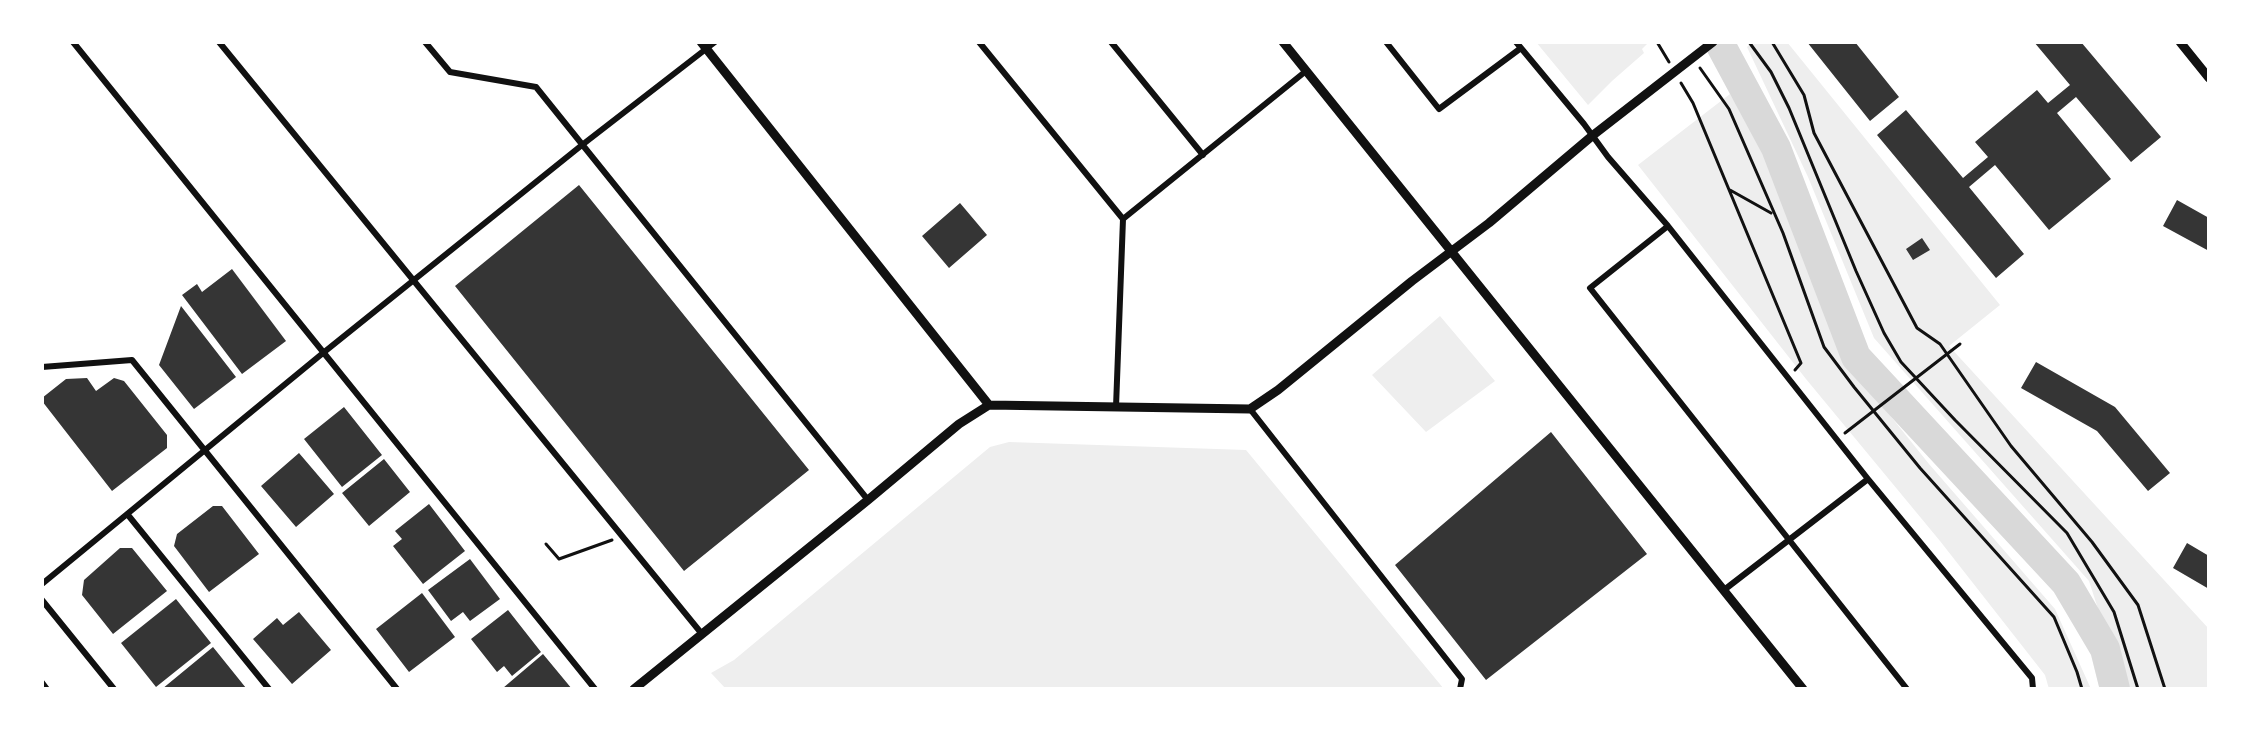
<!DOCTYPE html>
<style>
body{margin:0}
#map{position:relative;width:2251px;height:731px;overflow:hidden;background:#fff;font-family:Roboto,sans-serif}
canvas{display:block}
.frame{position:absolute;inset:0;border:44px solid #fff;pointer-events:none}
</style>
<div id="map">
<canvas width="2251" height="731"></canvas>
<div class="frame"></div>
</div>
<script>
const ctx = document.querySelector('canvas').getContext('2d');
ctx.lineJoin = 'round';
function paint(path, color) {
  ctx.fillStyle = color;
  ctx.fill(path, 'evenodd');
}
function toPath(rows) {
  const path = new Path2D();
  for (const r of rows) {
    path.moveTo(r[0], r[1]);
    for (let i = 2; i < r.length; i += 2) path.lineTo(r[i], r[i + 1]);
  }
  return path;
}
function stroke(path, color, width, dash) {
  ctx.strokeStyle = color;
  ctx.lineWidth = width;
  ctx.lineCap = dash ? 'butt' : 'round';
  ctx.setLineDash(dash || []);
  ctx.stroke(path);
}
const green = toPath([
 [1536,42,1649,42,1642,49,1644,53,1612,81,1588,105],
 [1752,42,1787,42,2000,305,1949,346,2209,629,2209,689,2124,689,2089,581,1874,338,1808,177,1747,47],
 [1730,94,1767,156,1844,358,1929,464,2055,609,2091,689,2049,689,2045,675,1940,541,1806,379,1638,165],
 [1440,316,1495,381,1426,432,1372,375],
 [1009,442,1246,450,1444,689,726,689,711,673,734,660,990,447]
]);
const river = toPath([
 [1719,42,1776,148,1856,357,2066,583,2105,649,2115,689]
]);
const building = toPath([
 [1807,42,1855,42,1899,97,1870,121],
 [2034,42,2081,42,2161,137,2131,162,2076,97,2057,113,2111,179,2049,230,1995,165,1969,187,2024,254,1996,278,1877,135,1906,110,1963,178,1988,157,1975,142,2037,90,2048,103,2070,85],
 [579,185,809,470,684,571,455,286],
 [2177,200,2209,218,2209,251,2163,226],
 [960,203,987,235,949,268,922,236],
 [1922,238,1930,250,1913,260,1906,249],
 [232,269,286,341,242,374,182,295,197,284,202,292],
 [181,306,236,377,194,409,159,365],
 [2036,362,2115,407,2170,473,2148,491,2097,431,2021,388],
 [87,378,96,391,114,378,124,381,167,435,167,448,112,491,42,401,42,398,66,379],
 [344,407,382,455,342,487,304,439],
 [1551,432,1647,554,1486,680,1395,565],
 [299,453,334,494,296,527,261,486],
 [384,459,410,492,369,526,342,493],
 [429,504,465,551,423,584,393,546,402,539,395,531],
 [213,506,222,506,259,554,209,592,174,546,177,534],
 [2187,543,2209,556,2209,589,2173,568],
 [120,548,132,548,167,591,113,634,82,595,84,580],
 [470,559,500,599,470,621,463,612,451,621,428,590],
 [422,593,455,637,409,672,376,629],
 [176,599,211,643,156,687,121,643],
 [508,610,541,652,512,676,504,666,497,672,471,639],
 [299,612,331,650,292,684,253,639,277,618,283,625],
 [213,647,246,688,162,689],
 [543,654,572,689,504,689,503,688]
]);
const path = toPath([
 [1657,42,1669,62],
 [1749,42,1771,72,1789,108,1856,271,1884,333,1901,362,1955,420,2067,533,2114,612,2138,689],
 [1772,42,1804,95,1814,133,1917,328,1940,344,2011,446,2092,542,2138,605,2165,689],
 [1700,68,1729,109,1783,233,1824,347,1854,387,1920,468,2054,617,2077,672,2082,689],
 [1681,83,1693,103,1801,363,1795,370],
 [1730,190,1771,213],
 [1845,433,1960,344],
 [546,544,559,559,612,540]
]);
const service = toPath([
 [42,681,48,689]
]);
const minor = toPath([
 [73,42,595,689],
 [219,42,702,634],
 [425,42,450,72,536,87,868,500],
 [979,42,1123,219,1116,407],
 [1111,42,1203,155],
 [1386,42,1439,109,1521,48],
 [1516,42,1584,124,1608,157,1668,226,1868,479,2032,678,2033,689],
 [1123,219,1306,71],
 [1668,226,1590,288,1907,689],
 [42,367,132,360,397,689],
 [1250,409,1462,679,1460,689],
 [128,515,269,689],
 [42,584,323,353,582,145,715,42],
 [1724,590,1868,479],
 [42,600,114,689]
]);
const tertiary = toPath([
 [701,42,989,405],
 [1283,42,1803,689],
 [2180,42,2209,78],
 [634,689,868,500,959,424,989,405,1250,409,1278,390,1412,281,1489,223,1592,136,1713,42]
]);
paint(green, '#eee');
stroke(river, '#d9d9d9', 30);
paint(building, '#353535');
stroke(path, '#111', 3);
stroke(service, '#111', 4);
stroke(minor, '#111', 6);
stroke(tertiary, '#111', 9);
</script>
